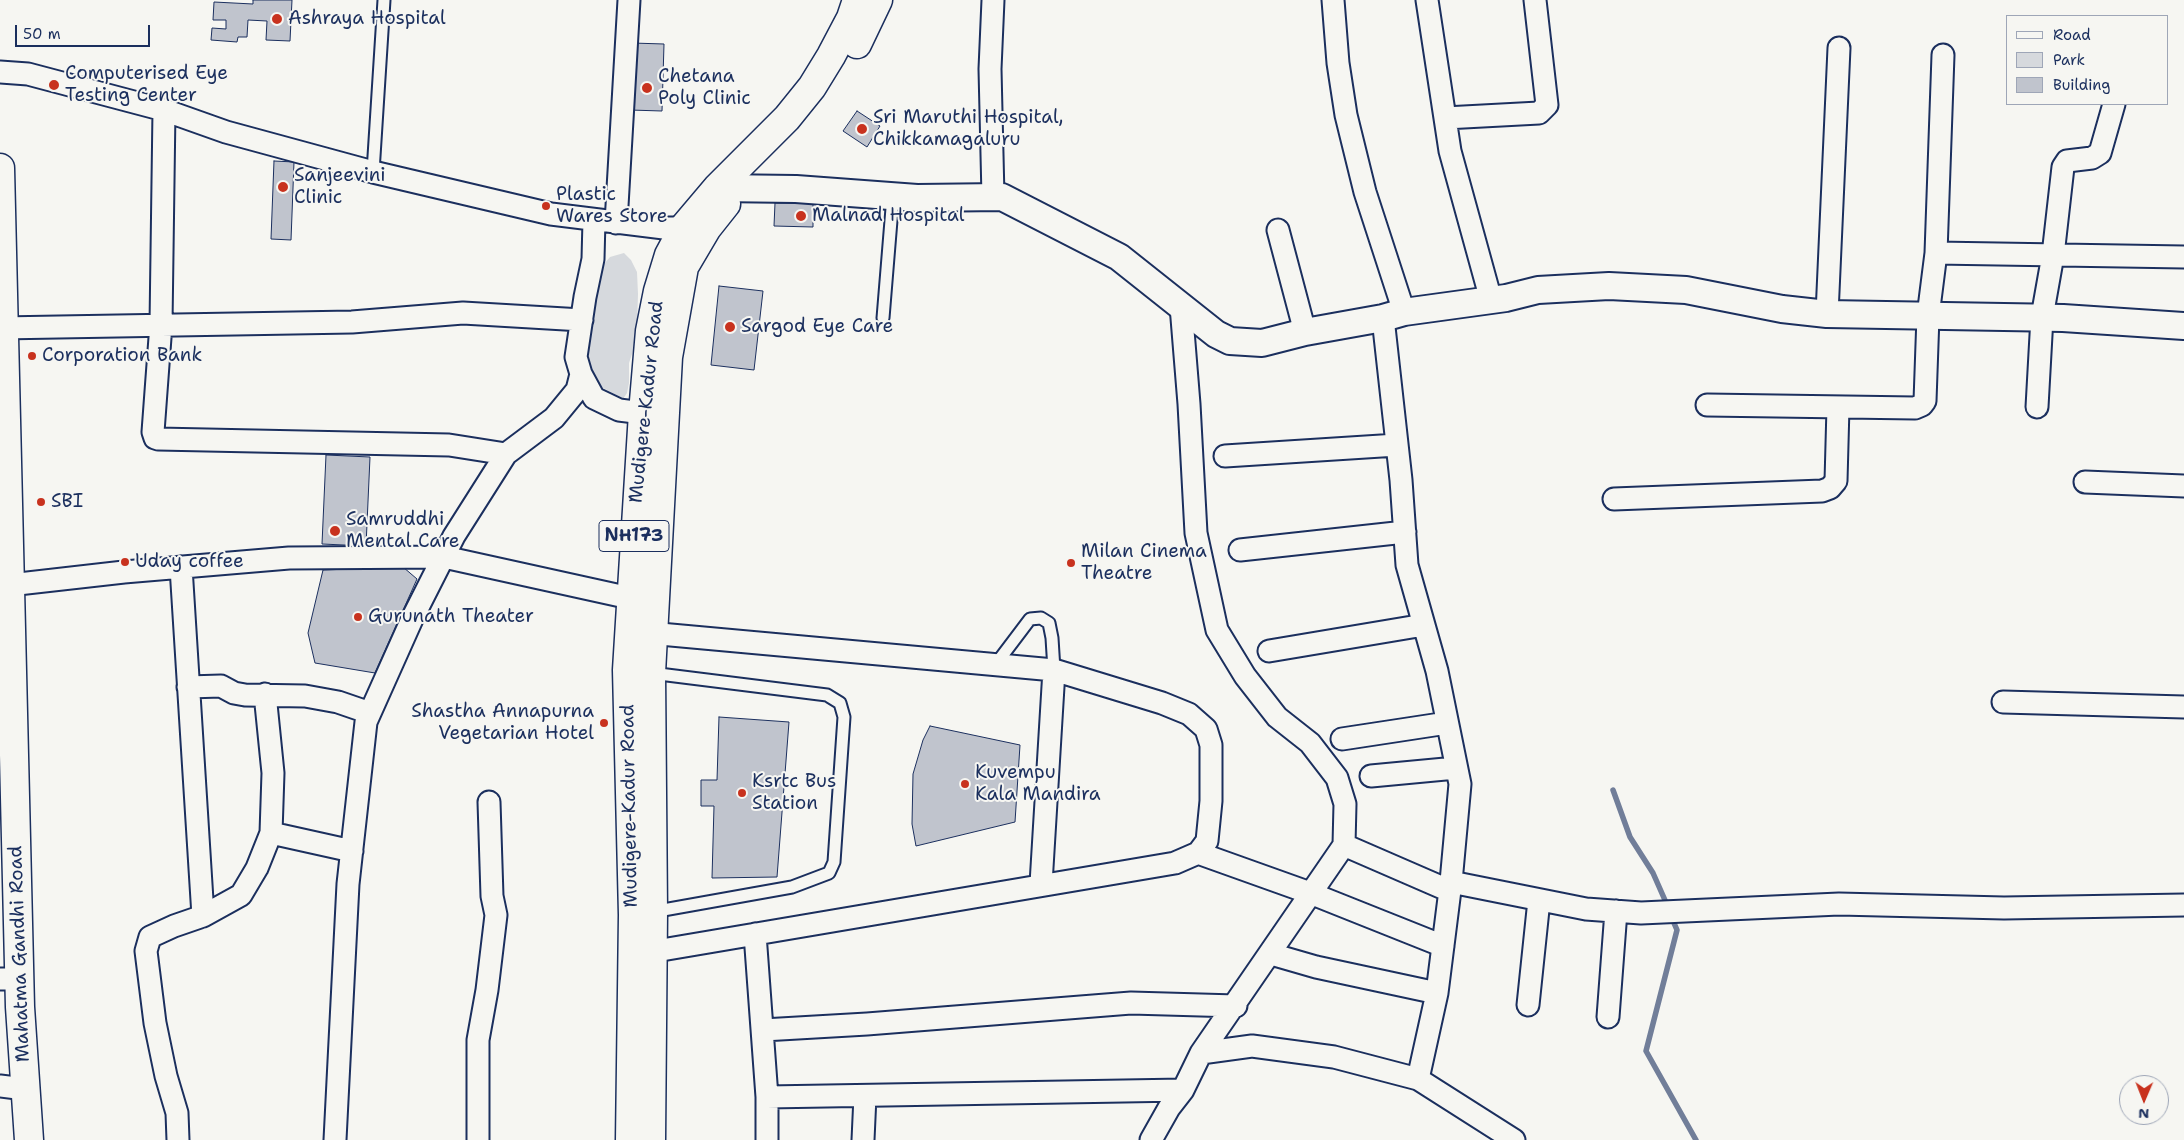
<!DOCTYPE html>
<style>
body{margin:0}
#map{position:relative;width:2184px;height:1140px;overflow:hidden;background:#f6f6f2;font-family:"Shantell Sans",sans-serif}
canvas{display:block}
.legend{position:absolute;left:2006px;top:15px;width:162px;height:90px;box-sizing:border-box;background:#f6f6f2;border:1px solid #9ea6b7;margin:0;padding:6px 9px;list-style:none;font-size:15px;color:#1b2f5e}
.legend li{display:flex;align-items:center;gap:10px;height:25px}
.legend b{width:25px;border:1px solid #9ea6b7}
.north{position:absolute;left:2119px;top:1075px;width:50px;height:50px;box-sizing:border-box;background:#f6f6f2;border:1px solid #9ea6b7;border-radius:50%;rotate:181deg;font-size:14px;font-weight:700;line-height:20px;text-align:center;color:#1b2f5e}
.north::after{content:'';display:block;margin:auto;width:18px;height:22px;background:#c8321e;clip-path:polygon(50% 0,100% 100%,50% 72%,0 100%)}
.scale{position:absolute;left:15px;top:25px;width:135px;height:22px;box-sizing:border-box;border:2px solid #1b2f5e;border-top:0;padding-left:6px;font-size:15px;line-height:18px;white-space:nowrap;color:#1b2f5e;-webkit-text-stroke:4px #f6f6f2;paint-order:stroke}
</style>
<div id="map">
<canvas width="2184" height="1140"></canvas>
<ul class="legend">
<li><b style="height:6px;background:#f6f6f2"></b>Road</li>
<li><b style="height:14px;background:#d6d9dd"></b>Park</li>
<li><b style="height:14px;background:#c0c4cd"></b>Building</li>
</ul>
<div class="north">N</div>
<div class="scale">50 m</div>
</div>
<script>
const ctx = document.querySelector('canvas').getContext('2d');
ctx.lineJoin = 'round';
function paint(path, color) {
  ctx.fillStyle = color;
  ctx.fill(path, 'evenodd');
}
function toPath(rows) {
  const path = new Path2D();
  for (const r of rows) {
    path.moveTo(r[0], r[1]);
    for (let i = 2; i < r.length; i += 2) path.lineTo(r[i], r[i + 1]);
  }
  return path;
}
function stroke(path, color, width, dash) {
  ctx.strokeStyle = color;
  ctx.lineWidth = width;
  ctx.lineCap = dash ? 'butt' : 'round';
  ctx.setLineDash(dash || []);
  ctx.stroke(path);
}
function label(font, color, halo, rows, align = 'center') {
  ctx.font = font + ' "Shantell Sans",sans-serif';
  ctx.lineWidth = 4;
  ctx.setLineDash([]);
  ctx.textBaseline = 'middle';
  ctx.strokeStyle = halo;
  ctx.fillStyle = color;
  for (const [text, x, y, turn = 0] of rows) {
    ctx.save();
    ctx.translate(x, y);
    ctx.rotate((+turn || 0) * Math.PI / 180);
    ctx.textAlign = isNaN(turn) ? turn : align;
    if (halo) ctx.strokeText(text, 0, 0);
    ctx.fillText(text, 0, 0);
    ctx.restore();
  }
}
const green = toPath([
 [624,253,631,260,637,272,638,294,637,326,634,348,629,363,629,383,627,393,623,399,596,384,585,360,599,270,610,257]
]);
const stream = toPath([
 [1613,790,1630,837,1653,873,1668,907],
 [1671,916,1677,930,1646,1051,1696,1140]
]);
const building = toPath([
 [253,0,292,0,290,41,266,40,267,21,248,20,247,37,238,37,237,42,211,40,212,28,226,29,226,20,213,20,214,2,253,4,253,0],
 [632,43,664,44,662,111,630,110,632,43],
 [857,111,880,126,867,147,843,131,857,111],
 [274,161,294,162,291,240,271,239,274,161],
 [775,203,813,203,813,227,774,226,775,203],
 [719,286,763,291,754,370,711,365,719,286],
 [326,455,370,457,366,546,322,544,326,455],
 [403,567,417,579,375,673,315,663,308,633,323,570,403,567],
 [719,717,789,722,777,877,712,878,714,806,701,806,701,780,717,780,719,717],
 [930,726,1020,745,1015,822,916,846,912,824,913,774,923,740,930,726]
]);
const service = toPath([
 [373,172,384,0],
 [883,318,893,196],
 [996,664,1030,619,1041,618,1049,623,1052,638,1054,670],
 [651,673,827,695,840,703,844,717,834,862,829,873,792,887,652,912]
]);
const minor = toPath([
 [1333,0,1338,63,1346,115,1365,192,1404,312],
 [1427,0,1450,151,1491,300],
 [0,72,28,74,164,110,226,132,373,172,551,214,664,228,695,228],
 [164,110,161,324,153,432,155,438,158,439,449,445,506,454],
 [1445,118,1539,113,1547,105,1535,0],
 [993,197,990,69,993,0],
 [594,220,593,259,585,297,576,357,581,374,594,398,619,410,643,413],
 [616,223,629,0],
 [1278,230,1305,332],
 [1936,253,2184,257],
 [1827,314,1839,48],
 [1383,318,1401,480,1407,565,1437,671,1460,784,1451,882,1437,993,1418,1079],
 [0,328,352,322,463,313,582,320],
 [1707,405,1915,408,1922,405,1925,401,1928,316,1936,253,1943,55],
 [2037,407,2042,317,2053,255,2063,167,2067,161,2092,158,2100,153,2114,104],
 [1225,456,1397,445],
 [2085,482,2184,486],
 [1614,499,1822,491,1830,488,1836,481,1838,407],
 [1240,550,1405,532],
 [0,586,124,572,289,558,444,557,630,598],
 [638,632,1054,670,1041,884],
 [1269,651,1424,625],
 [188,687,221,686,234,693,245,695,305,696,338,702,370,713],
 [2003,702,2184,707],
 [1342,739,1447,723],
 [1371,776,1456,768],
 [271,833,352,851],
 [1344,845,1450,891],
 [1198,853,1310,893,1443,946],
 [1451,882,1586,909,1641,913,1839,904,2004,908,2184,905],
 [203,916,241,895,257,868,271,833,273,773,265,694],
 [755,934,767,1097,767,1140],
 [638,954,1175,863,1198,853,1207,841,1211,801,1211,745,1206,729,1189,714,1162,703,1054,670],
 [1271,954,1316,967,1437,993],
 [0,979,19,979],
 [1528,1005,1539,900],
 [1608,1017,1616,911],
 [763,1030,867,1024,1131,1003,1236,1006],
 [1201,1053,1252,1046,1334,1057,1418,1079,1514,1140],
 [0,1086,25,1089],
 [767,1097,1183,1090],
 [178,1140,177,1113,166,1076,155,1023,146,951,150,937,174,926,203,916,181,567],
 [335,1140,348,884,366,722,413,617,454,536,506,454,554,418,577,390,581,374],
 [478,1140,478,1040,487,990,496,915,492,896,489,802],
 [863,1140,865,1096],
 [1151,1140,1169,1108,1183,1090,1201,1053,1344,845,1345,804,1337,778,1310,743,1277,717,1245,676,1217,630,1196,533,1189,404,1181,306]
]);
const tertiary = toPath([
 [717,188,796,189,917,198,1002,197,1119,257,1216,334,1230,341,1262,343,1305,332,1383,318,1404,312,1506,298,1538,290,1609,286,1686,290,1782,309,1827,314,2063,318,2184,326]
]);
const primary = toPath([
 [0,168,20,1007,29,1140]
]);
const trunk = toPath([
 [857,44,878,0],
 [630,1140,633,915,627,670,643,413,650,331,658,291,669,255,684,227,717,188,787,118,812,87,831,56,851,18,857,0],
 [651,1140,653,912,651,673,668,357,684,267,707,228,726,204]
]);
const markers = [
 [277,19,6,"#c8321e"],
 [54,85,6,"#c8321e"],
 [647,88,6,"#c8321e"],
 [862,129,6,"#c8321e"],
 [283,187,6,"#c8321e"],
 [546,206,5,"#c8321e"],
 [801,216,6,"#c8321e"],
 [730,327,6,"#c8321e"],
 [32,356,5,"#c8321e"],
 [41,502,5,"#c8321e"],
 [335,531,6,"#c8321e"],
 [125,562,5,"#c8321e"],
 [1071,563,5,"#c8321e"],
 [358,617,5,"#c8321e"],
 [604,723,5,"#c8321e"],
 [965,784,5,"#c8321e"],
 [742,793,5,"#c8321e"]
];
const shields = [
 [634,536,70]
];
const shieldNames = [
 ["NH173",634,536]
];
const poiNames = [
 ["Ashraya Hospital",288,19],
 ["Computerised Eye",65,74],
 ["Testing Center",65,96],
 ["Chetana",658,77],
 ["Poly Clinic",658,99],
 ["Sri Maruthi Hospital,",873,118],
 ["Chikkamagaluru",873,140],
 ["Sanjeevini",294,176],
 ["Clinic",294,198],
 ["Plastic",556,195],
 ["Wares Store",556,217],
 ["Malnad Hospital",812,216],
 ["Sargod Eye Care",741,327],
 ["Corporation Bank",42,356],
 ["SBI",51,502],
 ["Samruddhi",346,520],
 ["Mental Care",346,542],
 ["Milan Cinema",1081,552],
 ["Theatre",1081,574],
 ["Uday coffee",135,562],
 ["Gurunath Theater",368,617],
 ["Shastha Annapurna",594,712,"right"],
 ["Vegetarian Hotel",594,734,"right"],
 ["Kuvempu",975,773],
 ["Kala Mandira",975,795],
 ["Ksrtc Bus",752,782],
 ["Station",752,804]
];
const streetNames = [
 ["Mudigere-Kadur Road",647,402,-84],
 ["Mudigere-Kadur Road",630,806,-91],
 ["Mahatma Gandhi Road",20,954,-92]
];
paint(green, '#d6d9dd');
stroke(stream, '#717e99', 5.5);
paint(building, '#c0c4cd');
stroke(building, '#1b2f5e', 1);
stroke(service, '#1b2f5e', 15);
stroke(minor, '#1b2f5e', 25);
stroke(tertiary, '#1b2f5e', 30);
stroke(primary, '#1b2f5e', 31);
stroke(trunk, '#1b2f5e', 31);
stroke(service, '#f6f6f2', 11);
stroke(minor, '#f6f6f2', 21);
stroke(tertiary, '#f6f6f2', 26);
stroke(primary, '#f6f6f2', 28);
stroke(trunk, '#f6f6f2', 28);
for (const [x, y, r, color] of markers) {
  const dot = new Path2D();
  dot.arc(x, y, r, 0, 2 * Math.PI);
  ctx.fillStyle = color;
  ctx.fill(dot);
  stroke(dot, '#f6f6f2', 2);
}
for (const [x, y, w] of shields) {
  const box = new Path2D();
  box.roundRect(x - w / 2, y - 15.5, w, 31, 4);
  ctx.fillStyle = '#f6f6f2';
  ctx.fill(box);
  stroke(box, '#1b2f5e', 1);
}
label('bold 18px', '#1b2f5e', null, shieldNames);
label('19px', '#1b2f5e', '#f6f6f2', poiNames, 'left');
label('19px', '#1b2f5e', '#f6f6f2', streetNames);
</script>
